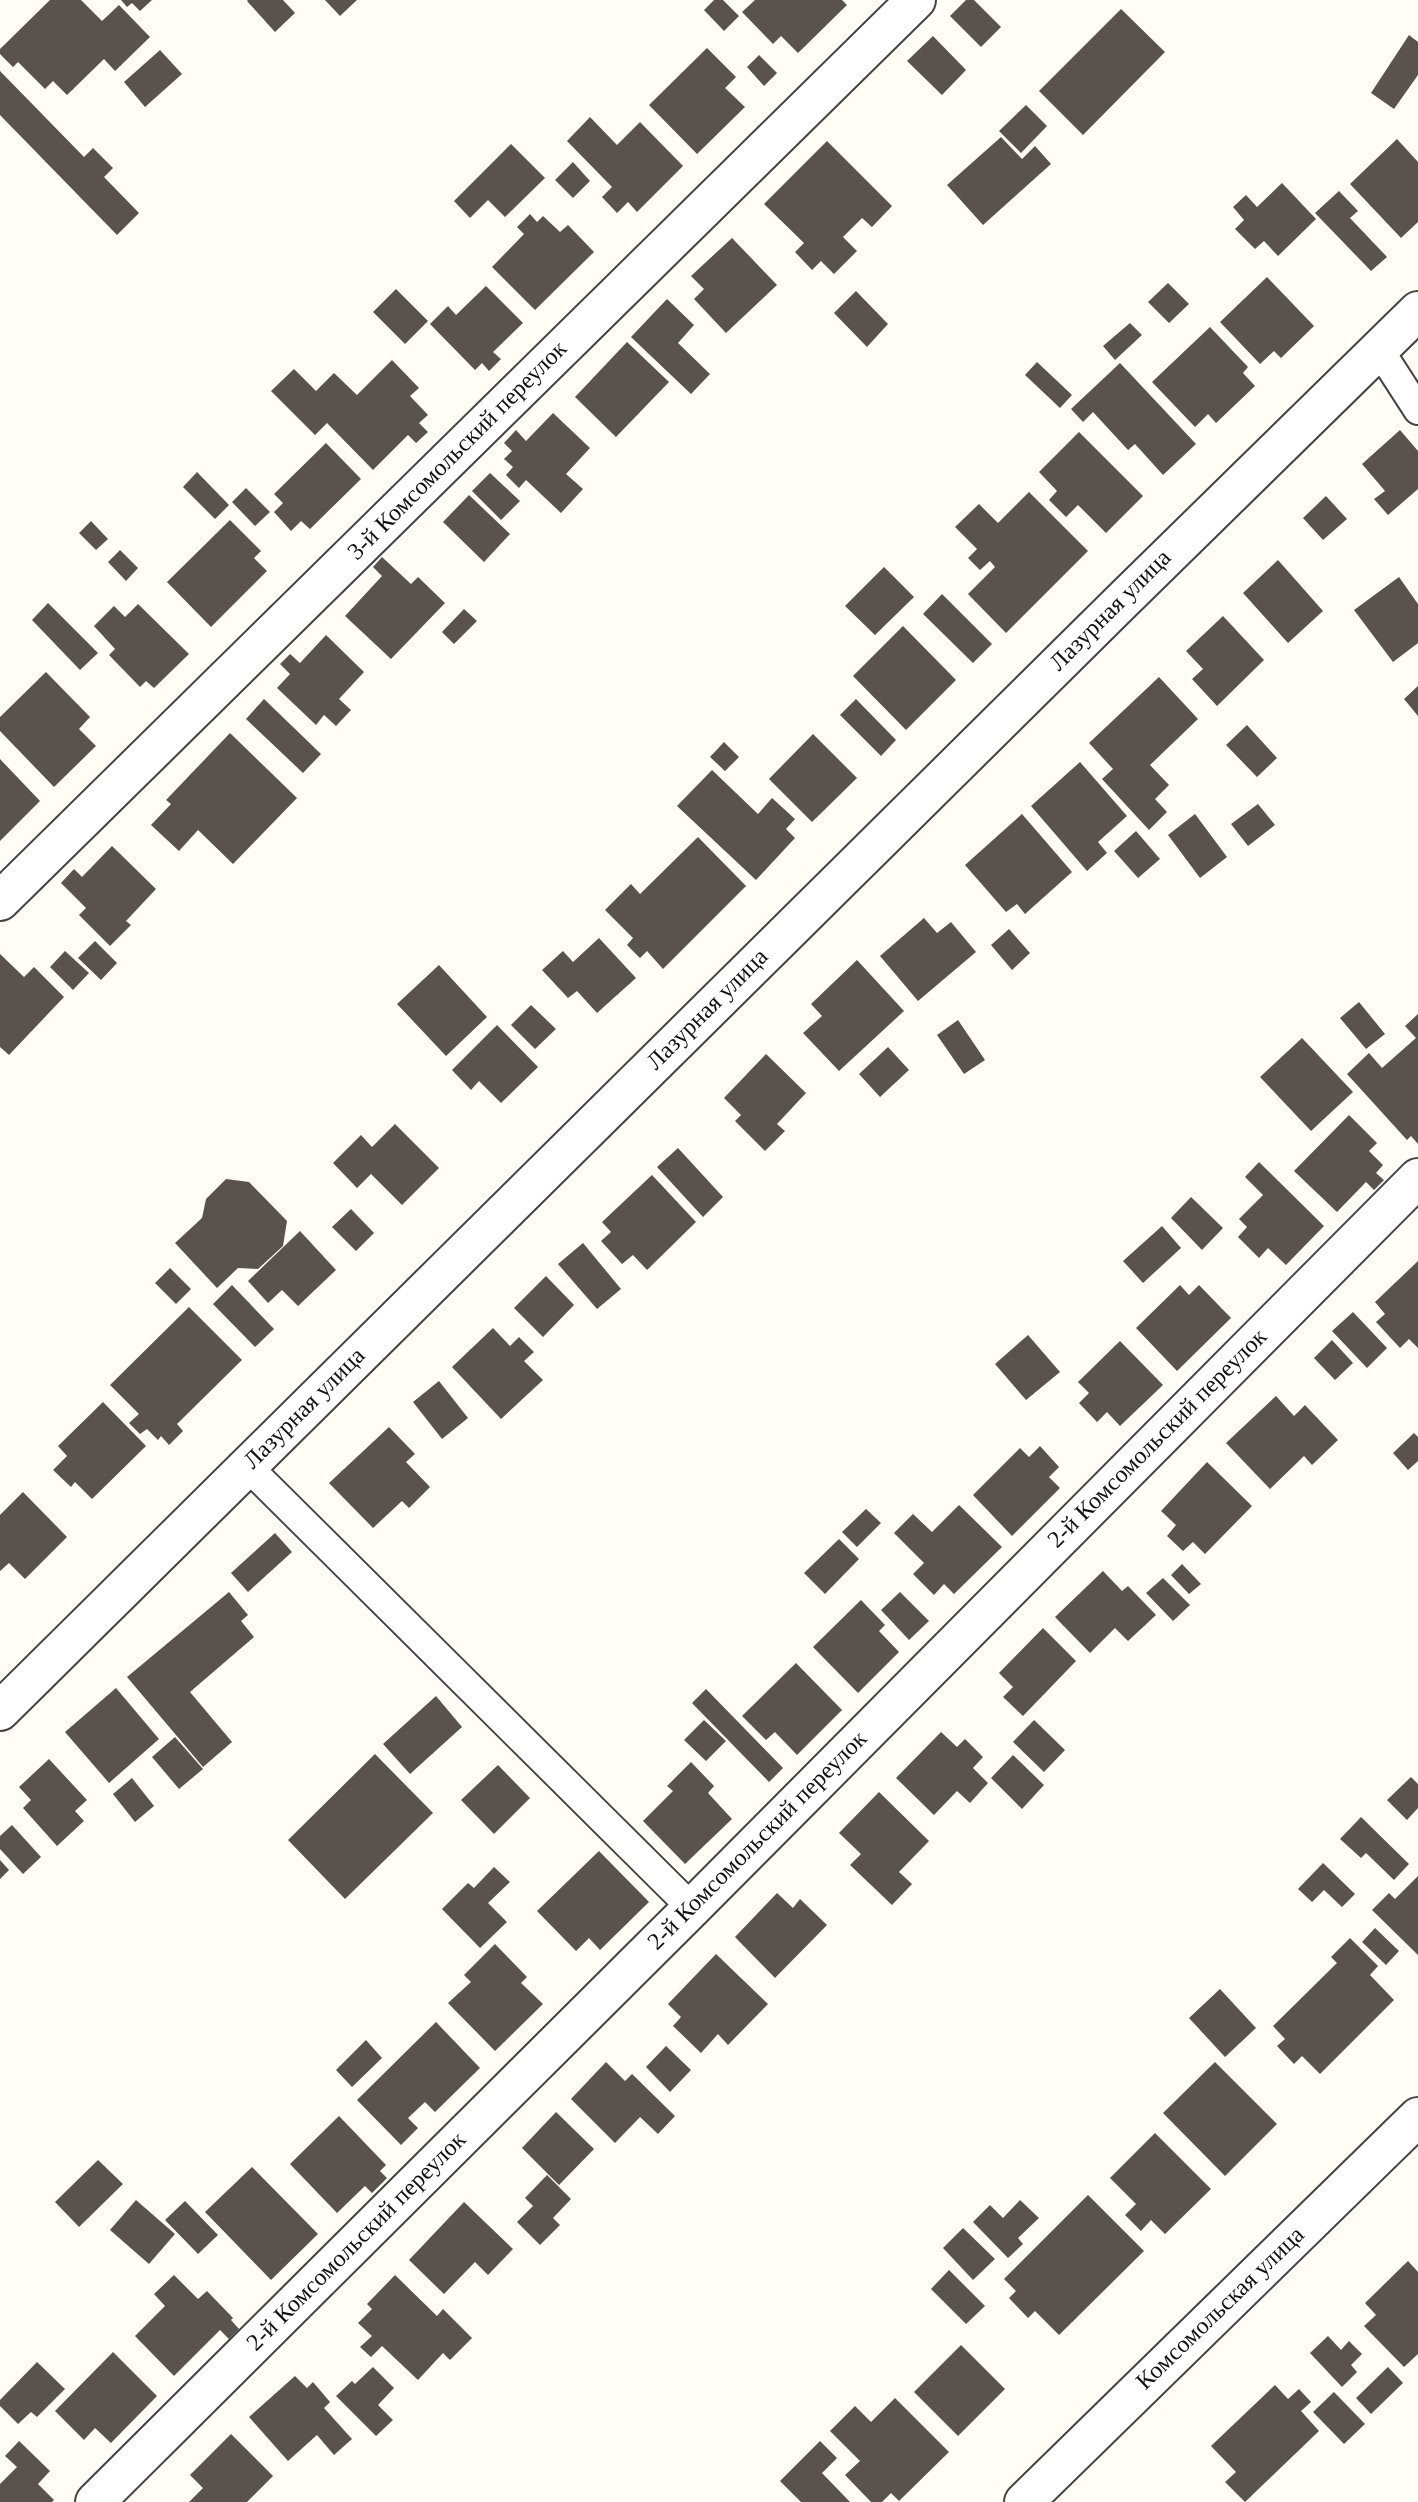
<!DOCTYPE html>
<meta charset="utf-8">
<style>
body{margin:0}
canvas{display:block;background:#fffdf5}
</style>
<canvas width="1418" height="2502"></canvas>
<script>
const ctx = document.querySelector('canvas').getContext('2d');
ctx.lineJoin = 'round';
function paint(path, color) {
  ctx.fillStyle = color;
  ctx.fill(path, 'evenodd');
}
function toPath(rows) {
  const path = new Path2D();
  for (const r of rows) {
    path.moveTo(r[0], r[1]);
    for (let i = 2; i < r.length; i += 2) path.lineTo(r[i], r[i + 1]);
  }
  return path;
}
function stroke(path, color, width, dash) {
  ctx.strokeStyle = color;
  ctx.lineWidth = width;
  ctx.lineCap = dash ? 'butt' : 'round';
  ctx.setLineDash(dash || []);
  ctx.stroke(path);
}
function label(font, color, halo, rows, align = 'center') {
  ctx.font = font + ' "Times New Roman",serif';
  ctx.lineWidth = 7;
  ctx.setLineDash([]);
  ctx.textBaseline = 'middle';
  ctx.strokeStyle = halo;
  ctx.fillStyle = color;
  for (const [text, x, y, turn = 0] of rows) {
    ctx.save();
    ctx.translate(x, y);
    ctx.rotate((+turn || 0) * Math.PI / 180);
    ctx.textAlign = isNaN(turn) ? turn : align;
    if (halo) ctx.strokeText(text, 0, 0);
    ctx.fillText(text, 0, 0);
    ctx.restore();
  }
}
const building = toPath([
 [50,0,81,0,102,21,119,5,150,37,115,71,104,59,67,95,53,81,45,89,18,62,13,67,0,54,0,49],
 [121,0,152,0,140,11,132,3,127,7],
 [248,0,283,0,295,13,275,32,247,1],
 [325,0,357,0,340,16],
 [714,0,723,0,739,16,724,31,704,10],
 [755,0,842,0,847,5,798,53,781,36,773,44,742,12],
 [966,0,974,0,1001,27,981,47,950,16],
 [1121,9,1165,52,1083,135,1039,91],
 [1409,35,1418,42,1418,75,1394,109,1371,93],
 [933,36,966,70,942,95,907,61],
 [707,48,736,77,725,88,745,107,697,154,649,105],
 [160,50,182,74,145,107,124,82],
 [759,55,777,73,764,86,747,67],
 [0,71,84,157,93,148,113,168,104,177,139,213,117,235,0,115],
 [1026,105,1047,126,1021,153,999,131],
 [590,117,617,145,640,122,683,166,637,212,628,202,617,213,602,197,612,187,567,141],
 [1001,137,1022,159,1035,146,1051,164,983,225,947,185],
 [1397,139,1418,162,1418,222,1401,238,1350,184],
 [827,141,892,206,872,227,862,218,843,237,857,251,834,274,821,261,812,270,795,252,804,243,764,204],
 [511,144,545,178,505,217,488,200,470,218,454,201],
 [573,162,590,181,573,198,555,180],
 [1282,183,1316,219,1278,256,1264,241,1255,249,1235,229,1244,220,1233,207,1246,195,1257,207],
 [1339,191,1358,211,1350,218,1387,257,1371,271,1315,213],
 [530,214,537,222,543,216,560,232,568,225,594,252,535,310,492,267,524,234,517,227],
 [732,238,777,285,726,333,694,299,704,289,691,276],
 [1267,277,1314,326,1281,358,1274,351,1260,364,1220,322],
 [1168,283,1189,304,1169,323,1148,302],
 [486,286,523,323,493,352,501,359,489,371,482,363,475,370,430,324,448,306,456,315],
 [396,289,428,321,405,344,373,312],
 [856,291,888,324,867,347,834,313],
 [667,299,694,325,678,343,710,374,691,394,631,337],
 [1130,323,1142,335,1115,360,1103,346],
 [1210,327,1248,367,1243,373,1255,386,1216,423,1208,414,1195,427,1152,382],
 [627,342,669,382,616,437,575,397],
 [392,360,419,388,410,396,428,415,419,423,428,432,416,443,408,435,373,470,327,423,315,435,271,391,294,369,316,391,334,373,357,395],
 [1037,362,1072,395,1060,408,1025,375],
 [1120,363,1196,444,1163,475,1135,444,1128,450,1093,412,1083,422,1071,409],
 [553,413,590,448,566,474,583,489,561,513,526,480,519,488,506,475,513,467,504,459,512,451,504,443,516,430,526,441],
 [1400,430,1418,451,1418,489,1388,515,1374,499,1385,491,1362,464],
 [1079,432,1143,496,1106,533,1078,505,1066,517,1049,500,1057,491,1039,472],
 [326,443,361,479,310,529,301,521,291,531,274,512,283,503,274,494],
 [197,472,229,505,215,519,183,487],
 [490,473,520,501,501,520,472,491],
 [246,488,270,512,255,526,232,502],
 [1029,492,1088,551,1006,633,968,594,995,567,990,561,980,570,968,558,977,549,955,527,979,504,998,523],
 [469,495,510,534,484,562,443,522],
 [1326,496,1347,519,1323,540,1303,518],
 [230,520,261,551,254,558,267,571,211,627,167,582],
 [91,521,108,539,96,550,79,533],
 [120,550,138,568,126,581,108,562],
 [382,557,411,584,418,577,445,603,391,659,345,616,382,576,373,567],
 [1278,560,1323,611,1288,643,1243,593],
 [884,567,914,597,875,635,845,606],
 [1399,577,1418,604,1418,643,1393,662,1354,610],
 [942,594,992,644,973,663,923,614],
 [48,603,98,653,80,670,32,620],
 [138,604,189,654,154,688,146,681,140,687,109,655,115,649,94,626,114,606,125,617],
 [464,609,477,621,454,644,442,632],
 [1223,616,1264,660,1217,706,1192,679,1203,669,1186,651],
 [903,626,956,680,906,730,853,676],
 [326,635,364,672,339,699,351,710,336,726,324,715,316,725,277,688,290,674,280,664,290,654,300,663],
 [46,672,90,717,79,729,96,746,54,787,0,731,0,717],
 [1159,677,1198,719,1150,765,1169,785,1155,799,1167,812,1149,830,1102,779,1113,769,1089,743],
 [1418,686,1418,716,1404,699],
 [264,699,321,754,303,773,246,719],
 [856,699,896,740,881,756,840,715],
 [1247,725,1277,758,1257,777,1226,745],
 [230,733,297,798,233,864,198,830,179,851,151,825,171,804,166,800],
 [813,734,857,778,812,822,769,779],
 [724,742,739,757,725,771,710,757],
 [0,759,40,801,0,841],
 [1080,762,1127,816,1098,842,1107,853,1087,871,1031,806],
 [712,770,758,814,772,798,795,819,786,829,795,838,756,880,677,806],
 [1258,804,1275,825,1248,846,1231,824],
 [1022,814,1072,872,1025,914,1017,904,1006,912,965,865],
 [1195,814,1227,857,1200,878,1168,835],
 [1136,831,1160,859,1138,878,1114,851],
 [698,837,746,886,663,969,647,951,640,958,627,945,633,938,605,910,631,884,640,894],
 [112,846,156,889,126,921,131,925,110,946,79,915,86,908,61,883,74,869,82,877],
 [924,918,937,933,951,922,976,952,918,1001,880,956],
 [1009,929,1030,953,1012,970,991,945],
 [599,938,636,978,597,1013,577,991,568,998,542,970,563,951,573,962],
 [95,941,117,963,101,980,78,958],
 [65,951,89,973,73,990,50,967],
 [0,954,24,977,34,967,64,997,9,1055,0,1047],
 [857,960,904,1011,839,1071,803,1033,822,1016,811,1004],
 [439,965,487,1017,446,1056,397,1004],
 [1359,1002,1385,1034,1366,1049,1340,1018],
 [531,1005,556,1029,535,1049,511,1025],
 [1418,1014,1418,1144,1411,1136,1407,1140,1347,1074,1369,1053,1382,1068,1416,1038,1405,1026],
 [958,1020,985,1060,964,1074,937,1035],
 [497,1025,538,1067,501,1103,479,1081,471,1090,452,1070],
 [1302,1038,1353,1092,1311,1131,1260,1077],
 [888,1047,909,1070,880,1097,859,1074],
 [766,1054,806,1093,777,1124,785,1131,765,1151,735,1121,741,1115,724,1098],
 [1349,1115,1377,1143,1369,1151,1383,1165,1376,1173,1384,1180,1374,1190,1366,1182,1337,1212,1294,1171],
 [395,1124,439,1168,402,1205,371,1174,357,1188,333,1163,361,1135,372,1147],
 [678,1148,723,1197,703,1217,657,1167],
 [1259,1162,1324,1226,1286,1265,1268,1248,1259,1258,1238,1237,1247,1227,1239,1219,1263,1195,1245,1177],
 [652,1175,696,1222,647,1270,633,1255,622,1264,601,1241,611,1232,602,1222],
 [226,1179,249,1182,287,1221,283,1246,258,1269,238,1268,217,1288,175,1243,202,1218,206,1199],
 [1191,1197,1223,1228,1202,1250,1171,1218],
 [351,1209,374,1233,356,1251,332,1227],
 [1162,1226,1181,1248,1143,1283,1123,1261],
 [300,1231,336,1270,298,1306,282,1290,268,1303,248,1281],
 [583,1243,621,1289,597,1309,558,1264],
 [1418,1261,1418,1348,1409,1339,1400,1348,1376,1322,1385,1314,1375,1302],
 [170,1268,191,1289,176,1304,155,1283],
 [546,1276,574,1305,543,1337,514,1308],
 [232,1285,274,1329,255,1347,213,1304],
 [1180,1285,1189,1295,1199,1285,1231,1318,1177,1371,1136,1328],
 [189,1307,242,1360,177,1424,183,1431,169,1445,161,1436,158,1440,147,1429,140,1434,129,1423,139,1414,110,1385],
 [1353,1312,1387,1348,1367,1368,1332,1331],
 [493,1328,510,1346,519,1337,534,1352,524,1361,543,1380,501,1419,452,1367],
 [1028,1335,1060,1372,1026,1400,995,1364],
 [1332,1340,1353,1363,1335,1380,1314,1358],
 [1120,1341,1163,1385,1120,1426,1107,1412,1097,1422,1079,1403,1089,1393,1078,1382],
 [439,1381,468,1418,442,1439,413,1402],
 [1276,1396,1294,1416,1305,1405,1338,1440,1312,1465,1304,1456,1270,1489,1226,1443],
 [103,1402,146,1446,92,1499,75,1482,71,1487,53,1470,67,1456,58,1446],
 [389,1427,415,1454,406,1462,430,1487,409,1508,402,1501,373,1528,329,1483],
 [1414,1433,1418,1437,1418,1461,1408,1470,1393,1453],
 [1040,1446,1059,1467,1049,1477,1060,1488,1012,1536,973,1495,1020,1448,1029,1457],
 [1207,1462,1252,1506,1205,1554,1193,1542,1183,1551,1167,1536,1176,1525,1161,1511],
 [23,1492,67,1537,25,1579,9,1563,0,1571,0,1515],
 [959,1505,1002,1547,954,1594,944,1584,934,1595,913,1574,924,1563,894,1533,913,1514,932,1532],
 [866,1509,881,1523,857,1547,842,1532],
 [275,1533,292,1552,248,1592,231,1573],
 [839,1539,859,1559,825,1594,804,1573],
 [1182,1564,1201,1584,1189,1594,1171,1575],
 [1103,1571,1122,1591,1128,1586,1156,1615,1128,1641,1115,1628,1090,1653,1055,1617],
 [1163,1578,1190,1605,1173,1621,1146,1593],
 [229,1592,248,1615,241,1621,254,1637,190,1692,232,1742,203,1767,127,1677],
 [900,1592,929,1621,909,1640,881,1610],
 [861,1600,885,1625,879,1631,899,1652,858,1693,813,1647],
 [1043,1628,1076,1661,1023,1716,1003,1697,1013,1687,999,1673],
 [796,1663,842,1710,797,1755,775,1732,766,1740,742,1716],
 [116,1688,159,1739,109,1783,65,1732],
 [706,1689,783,1768,769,1782,692,1703],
 [436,1696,462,1727,410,1774,383,1744],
 [704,1720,726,1741,706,1761,684,1740],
 [1034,1720,1065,1750,1044,1772,1013,1742],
 [941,1732,957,1747,965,1739,983,1757,973,1768,988,1783,970,1803,957,1791,934,1815,896,1778],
 [175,1737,203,1769,179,1789,152,1757],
 [375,1754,433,1813,345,1899,288,1840],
 [1013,1755,1044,1785,1022,1809,991,1778],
 [49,1759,87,1800,75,1811,84,1821,57,1846,23,1808,31,1800,19,1787],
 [691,1762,714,1786,708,1793,732,1819,685,1864,643,1821,673,1791,667,1786],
 [498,1765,530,1798,494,1834,461,1800],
 [1411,1777,1418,1784,1418,1808,1407,1820,1387,1800],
 [132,1778,154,1806,135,1822,113,1794],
 [879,1792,929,1841,899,1872,912,1884,892,1905,850,1865,861,1854,839,1833],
 [1361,1817,1409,1864,1394,1880,1366,1853,1361,1858,1340,1839],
 [12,1825,41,1857,23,1874,0,1849,0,1836],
 [599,1851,649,1902,600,1950,589,1938,576,1951,537,1911],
 [0,1860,9,1870,0,1879],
 [1323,1863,1355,1894,1342,1907,1324,1890,1312,1902,1298,1889],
 [494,1867,510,1882,488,1903,507,1922,480,1948,442,1909,468,1883,474,1888],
 [1418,1876,1418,1955,1372,1910,1389,1893,1395,1899],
 [777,1893,793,1908,800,1899,827,1925,775,1978,735,1937],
 [1375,1928,1399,1951,1386,1965,1362,1942],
 [1350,1938,1378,1966,1370,1975,1394,2000,1320,2074,1302,2056,1294,2064,1277,2046,1285,2039,1273,2026,1337,1963,1331,1957],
 [495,1944,527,1977,521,1983,543,2004,495,2051,448,2003,471,1982,464,1975],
 [716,1954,768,2004,728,2045,718,2034,701,2053,673,2026,681,2017,668,2004],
 [1220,1989,1256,2028,1225,2057,1189,2018],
 [436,2022,480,2068,435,2112,425,2102,408,2118,418,2128,401,2145,357,2100],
 [366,2040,382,2058,352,2087,336,2070],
 [666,2046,691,2070,670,2092,646,2067],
 [606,2062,625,2081,632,2074,675,2116,658,2134,640,2117,615,2143,571,2099],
 [1215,2062,1277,2124,1225,2176,1163,2113],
 [556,2112,594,2149,559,2185,522,2148],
 [339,2116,386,2165,380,2171,387,2178,372,2193,365,2186,337,2213,290,2164],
 [1155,2133,1211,2189,1165,2234,1151,2220,1141,2231,1125,2215,1136,2204,1110,2178],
 [98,2160,123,2184,79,2227,55,2202],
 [252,2167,318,2234,271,2280,205,2212],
 [547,2175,571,2199,553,2218,560,2225,540,2245,517,2222,533,2206,525,2198],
 [1088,2195,1144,2251,1059,2335,1035,2311,1028,2318,1009,2298,1016,2291,1004,2279],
 [136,2200,175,2234,149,2264,110,2230],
 [1020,2200,1039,2218,1018,2238,1023,2244,1008,2258,973,2222,990,2205,1003,2218],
 [185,2201,218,2235,198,2254,165,2220],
 [464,2202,513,2249,488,2275,475,2262,444,2294,409,2260],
 [963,2228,995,2259,973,2280,943,2248],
 [1408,2261,1418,2272,1418,2354,1404,2367,1364,2326,1376,2315,1365,2303],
 [949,2270,985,2306,966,2324,931,2289],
 [174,2275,198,2299,207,2291,233,2318,231,2320,239,2329,229,2339,220,2330,174,2376,135,2336,165,2306,154,2294],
 [395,2275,437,2316,443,2309,472,2338,450,2360,443,2353,418,2380,382,2346,371,2357,360,2347,372,2336,358,2323,372,2309,367,2304],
 [1328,2336,1341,2350,1349,2341,1362,2354,1351,2365,1357,2372,1342,2387,1310,2353],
 [961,2345,1005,2389,958,2436,914,2392],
 [113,2352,157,2396,111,2443,95,2428,84,2440,55,2411],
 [37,2362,65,2389,37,2417,31,2412,18,2424,0,2406,0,2400],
 [373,2367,394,2388,378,2405,393,2420,376,2436,336,2396,352,2381,355,2384],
 [1388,2367,1403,2383,1371,2414,1356,2398],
 [295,2376,307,2388,313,2382,330,2402,324,2408,352,2439,334,2455,317,2435,288,2461,249,2417],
 [1275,2385,1288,2399,1299,2389,1311,2402,1301,2411,1319,2431,1245,2502,1225,2482,1236,2472,1211,2446],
 [1334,2392,1365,2424,1344,2444,1313,2412],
 [895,2398,949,2452,899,2501,891,2493,882,2502,871,2502,845,2475,860,2461,830,2431,855,2406,871,2422],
 [231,2434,273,2476,247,2502,189,2502,203,2488,190,2475],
 [19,2441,50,2471,38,2484,54,2500,52,2502,0,2502,0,2484,17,2467,5,2456],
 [820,2441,837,2458,822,2473,850,2502,801,2502,780,2481]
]);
const lane = toPath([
 [1378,348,1418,410],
 [247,1466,692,1908]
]);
const street = toPath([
 [0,901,916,0],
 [0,1711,1121,602,1418,311],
 [95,2502,692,1908,1418,1178],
 [1024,2502,1418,2117]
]);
const streetNames = [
 ["3-й Комсомольский переулок",458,451,-45],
 ["Лазурная улица",1111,611,-45],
 ["Лазурная улица",708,1010,-45],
 ["Лазурная улица",305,1409,-45],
 ["2-й Комсомольский переулок",1158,1439,-45],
 ["2-й Комсомольский переулок",758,1841,-45],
 ["2-й Комсомольский переулок",357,2242,-45],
 ["Комсомольская улица",1221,2309,-44]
];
paint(building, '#5a524d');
stroke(lane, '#444', 32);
stroke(street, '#444', 42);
stroke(lane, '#fff', 28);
stroke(street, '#fff', 38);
label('24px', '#111', '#fff', streetNames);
</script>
